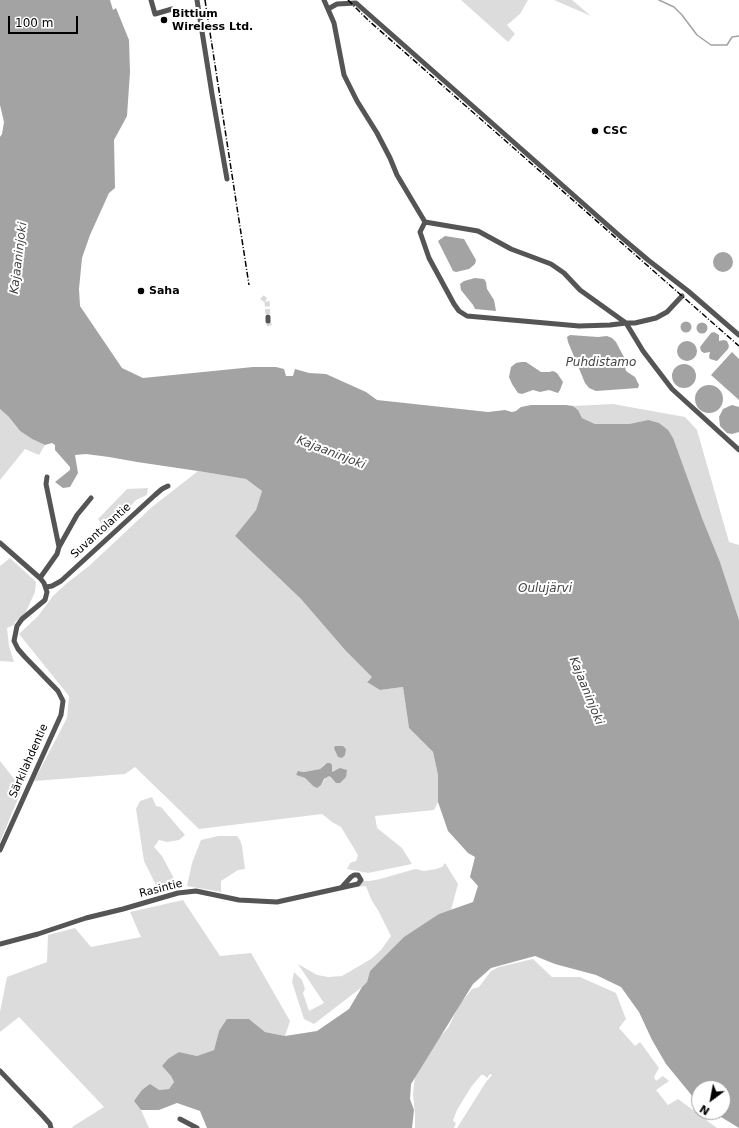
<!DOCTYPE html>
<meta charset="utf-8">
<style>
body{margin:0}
#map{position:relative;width:739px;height:1128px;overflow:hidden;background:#fff;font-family:"DejaVu Sans",sans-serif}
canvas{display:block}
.north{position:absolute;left:691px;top:1080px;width:40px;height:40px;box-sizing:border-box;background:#fff;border:1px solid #999;border-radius:50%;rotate:212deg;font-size:11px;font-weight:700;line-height:16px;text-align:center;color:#000}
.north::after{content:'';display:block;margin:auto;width:14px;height:18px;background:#000;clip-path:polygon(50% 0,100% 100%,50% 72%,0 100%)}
.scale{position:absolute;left:8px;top:16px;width:70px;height:18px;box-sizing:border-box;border:2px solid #000;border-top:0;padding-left:5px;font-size:12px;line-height:14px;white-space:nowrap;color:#000;-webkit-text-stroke:3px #fff;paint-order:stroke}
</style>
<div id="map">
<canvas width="739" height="1128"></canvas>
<div class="north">N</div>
<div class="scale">100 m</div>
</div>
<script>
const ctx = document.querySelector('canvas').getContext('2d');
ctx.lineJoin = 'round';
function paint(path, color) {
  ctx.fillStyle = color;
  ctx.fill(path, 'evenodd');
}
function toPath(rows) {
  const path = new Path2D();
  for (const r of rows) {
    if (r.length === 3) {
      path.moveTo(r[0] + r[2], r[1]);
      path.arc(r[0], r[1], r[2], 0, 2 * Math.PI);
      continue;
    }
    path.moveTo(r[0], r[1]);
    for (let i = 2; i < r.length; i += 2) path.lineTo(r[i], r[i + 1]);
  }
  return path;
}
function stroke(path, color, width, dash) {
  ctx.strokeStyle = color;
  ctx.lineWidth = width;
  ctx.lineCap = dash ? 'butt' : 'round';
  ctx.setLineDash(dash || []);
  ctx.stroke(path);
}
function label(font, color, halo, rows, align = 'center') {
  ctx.font = font + ' "DejaVu Sans",sans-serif';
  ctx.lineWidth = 4;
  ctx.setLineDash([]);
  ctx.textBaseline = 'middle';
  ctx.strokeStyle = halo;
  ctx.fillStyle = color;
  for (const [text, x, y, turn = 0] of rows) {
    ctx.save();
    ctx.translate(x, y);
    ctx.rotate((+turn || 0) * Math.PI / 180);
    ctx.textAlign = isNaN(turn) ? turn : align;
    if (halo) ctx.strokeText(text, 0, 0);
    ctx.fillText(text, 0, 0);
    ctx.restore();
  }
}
const green = toPath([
 [461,0,528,0,520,14,507,25,515,34,508,42],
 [554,0,572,0,591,16],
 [613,404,685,417,697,430,729,542,739,545,739,620,720,562,702,518,648,420,629,424,595,424,582,418,578,410,573,406],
 [0,409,9,417,20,431,32,439,45,445,39,455,25,449,0,480],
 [198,471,246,479,262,491,256,510,235,536,301,599,345,650,373,677,367,681,380,690,403,687,409,728,433,752,438,775,438,802,434,810,375,816,377,828,402,848,412,864,368,873,347,869,350,863,356,861,358,855,341,827,332,822,322,814,199,829,135,767,125,774,34,781,67,718,69,696,19,634,38,616,53,596,67,583,89,566,152,507],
 [325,764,332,767,332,772,336,770,333,779,331,776,327,776,321,785,313,786,305,778,296,775,300,771,304,772,320,769],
 [148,488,147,495,136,500,107,533,98,519,127,489],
 [10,558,36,582,35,592,25,614,15,622,14,625,7,628,9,646,14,662,0,661,0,566],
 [0,761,22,789,0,842],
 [152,797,156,806,161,807,185,835,179,840,167,842,159,840,154,847,162,856,178,886,161,889,160,893,144,861,136,809,140,801],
 [218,836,237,836,240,840,242,846,245,869,238,870,221,881,221,892,187,886,192,863,201,840],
 [445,863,458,884,451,910,439,914,379,963,370,971,367,982,362,987,314,1024,304,1019,292,982,294,972,302,980,305,989,303,993,309,1011,324,1003,298,964,317,975,328,977,342,976,371,959,381,950,391,936,379,912,371,899,366,886,355,887,359,886,362,881,370,881,380,879,415,869,424,871,436,869,442,867],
 [183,900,220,956,251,953,290,1021,285,1036,265,1032,249,1019,219,1031,214,1050,197,1056,179,1052,162,1066,171,1076,174,1082,169,1089,159,1090,134,1101,141,1110,149,1128,73,1128,72,1127,104,1107,19,1017,0,1032,0,1012,7,977,47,962,48,935,75,928,91,947,141,937,130,912],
 [533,959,552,977,580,977,616,993,626,1019,619,1028,635,1046,640,1042,659,1068,654,1077,656,1081,663,1076,669,1081,656,1090,668,1105,678,1099,717,1128,457,1128,486,1082,492,1075,490,1074,487,1078,484,1075,481,1075,471,1087,457,1110,453,1120,454,1122,456,1123,454,1128,415,1128,415,1115,413,1094,415,1076,438,1039,448,1028,460,1004,472,989,479,987,491,971,499,967]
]);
const water = toPath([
 [0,0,110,0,113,10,116,8,129,40,130,72,127,116,114,140,115,188,109,193,90,235,82,258,79,289,80,306,122,368,143,378,253,367,276,367,284,369,286,376,293,376,295,369,309,373,326,374,366,392,377,400,488,412,505,410,512,412,516,411,521,407,531,405,566,405,573,406,578,410,582,418,595,424,629,424,648,420,659,423,668,430,673,438,702,518,720,562,739,620,739,1128,713,1112,723,1112,723,1088,699,1088,699,1104,698,1103,666,1064,652,1040,639,1012,621,987,596,975,555,964,535,956,491,968,473,984,411,1084,410,1099,414,1110,412,1128,207,1128,200,1111,177,1103,159,1110,141,1110,134,1101,142,1090,150,1084,159,1090,169,1089,174,1082,171,1076,162,1066,168,1059,179,1052,197,1056,214,1050,219,1031,227,1019,249,1019,265,1032,285,1036,317,1031,349,1009,362,987,367,982,370,971,404,937,439,914,473,902,478,886,470,877,475,857,468,853,448,831,438,802,438,775,433,752,409,728,403,687,380,690,367,682,372,677,345,650,301,599,235,536,256,510,262,491,246,479,198,471,137,462,109,457,86,454,75,455,78,473,70,487,63,488,55,482,70,470,70,467,55,450,55,445,52,443,45,445,32,439,20,431,9,417,0,409,0,137,2,134,4,122,0,105],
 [445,236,464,239,476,260,475,264,469,269,456,272,453,271,438,241],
 [723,262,10],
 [475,278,484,279,486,282,487,289,494,300,496,311,475,309,473,305,461,290,460,284,464,281],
 [686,327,5.5],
 [702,328,5.5],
 [714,332,719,335,719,341,724,340,727,341,729,346,728,349,717,361,710,359,709,357,710,352,704,353,701,351,700,347,711,333],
 [570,335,598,337,607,336,612,338,616,342,626,361,625,367,626,371,635,377,639,385,638,388,596,391,589,388,585,383,568,342,567,337],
 [687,351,10],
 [732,352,739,359,739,400,711,375],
 [521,362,526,362,541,372,549,372,553,371,557,373,563,382,560,390,558,393,549,390,540,392,533,390,522,394,518,393,512,384,509,377,511,367,516,363],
 [684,376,12],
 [709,399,14],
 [732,405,739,407,739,432,732,434,727,433,720,426,719,417,723,409],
 [335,746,343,746,346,749,345,755,342,758,338,757,334,748],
 [327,763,330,763,332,765,332,772,340,768,347,770,346,777,340,783,336,783,331,777,329,776,324,779,321,785,317,788,313,786,305,778,296,775,298,771,304,772,320,769]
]);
const stream = toPath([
 [659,0,674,7,682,15,697,35,711,45,727,45,732,37,739,36]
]);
const minorTunnel = toPath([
 [262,297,264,299,267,300,268,317],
 [268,321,270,327]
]);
const minor = toPath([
 [151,0,155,14,172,9],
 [197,0,212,94,227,179],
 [324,0,334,23,344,75,357,101,377,133,390,158,397,175,425,222],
 [328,9,337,4,356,3,621,237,648,260,688,291,739,335],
 [682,296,667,312,656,318,635,323,626,323,610,325,579,326,467,316,459,311,454,304,429,258,420,232,425,222,478,231,511,249,551,264,564,273,580,290,626,323,643,351,672,389,739,450],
 [268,317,268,321],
 [0,543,40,578,44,583,47,592,45,600,22,619,17,626,14,641,18,649,25,657,58,691,63,701,61,715,0,850],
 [59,547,77,515,91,498],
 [40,578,57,554,59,547,46,484,47,477],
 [46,587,52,586,61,581,155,495,162,489,168,486],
 [0,944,38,934,86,918,123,909,178,893,196,891,239,900,277,902,358,884,361,880,358,875,354,875,351,877,342,887],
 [0,1071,43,1116,50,1124,51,1128],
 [180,1119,197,1128]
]);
const rail = toPath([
 [205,0,249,285],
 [348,0,368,20,739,346]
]);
const markers = [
 [164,20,4,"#000"],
 [595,131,4,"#000"],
 [141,291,4,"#000"]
];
const poiNames = [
 ["Bittium",172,14],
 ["Wireless Ltd.",172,27],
 ["CSC",603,131],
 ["Saha",149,291]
];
const streetNames = [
 ["Suvantolantie",101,531,-42],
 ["Särkilahdentie",29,761,-66],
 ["Rasintie",161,889,-14]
];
const waterNames = [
 ["Kajaaninjoki",19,258,-83],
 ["Puhdistamo",601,363],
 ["Kajaaninjoki",331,453,21],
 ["Oulujärvi",545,589],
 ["Kajaaninjoki",586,691,68]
];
paint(green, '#dcdcdc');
paint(water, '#a3a3a3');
stroke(stream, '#a3a3a3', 1.5);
stroke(minorTunnel, '#d9d9d9', 5, [5, 2.5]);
stroke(minor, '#555', 5);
stroke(rail, '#000', 1.5, [6, 2, 1, 2]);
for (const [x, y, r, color] of markers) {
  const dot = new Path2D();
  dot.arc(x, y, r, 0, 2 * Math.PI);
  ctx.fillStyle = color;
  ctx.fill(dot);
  stroke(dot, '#fff', 1.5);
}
label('bold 11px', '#000', '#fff', poiNames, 'left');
label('11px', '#000', '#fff', streetNames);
label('italic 12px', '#444', '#fff', waterNames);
</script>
